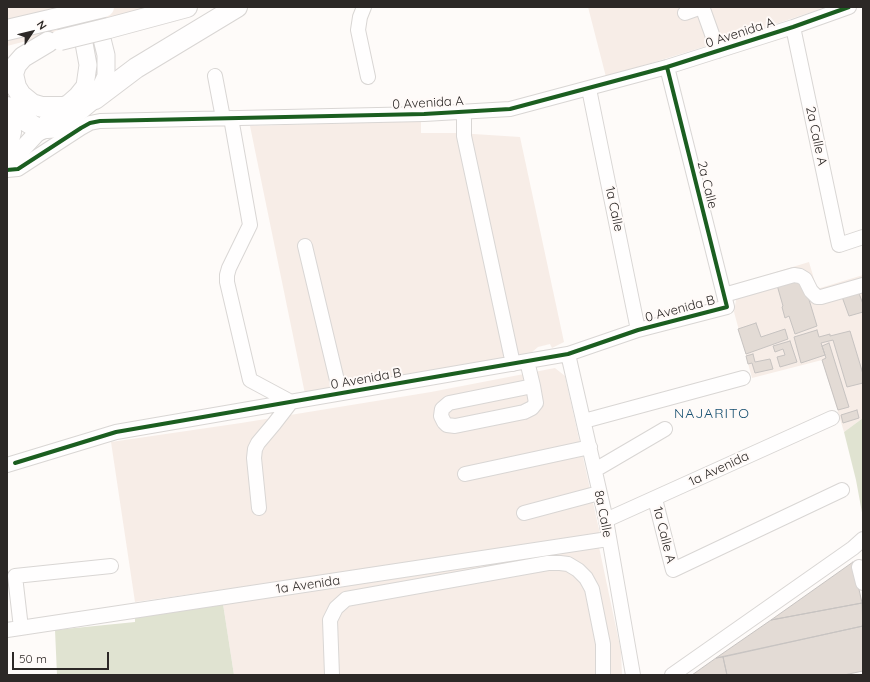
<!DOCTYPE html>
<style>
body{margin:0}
#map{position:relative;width:870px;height:682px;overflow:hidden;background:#fefbf9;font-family:Quicksand,sans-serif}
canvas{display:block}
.frame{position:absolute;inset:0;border:8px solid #2c2826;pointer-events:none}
.north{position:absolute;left:12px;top:12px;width:40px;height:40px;-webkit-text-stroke:3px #fffaf8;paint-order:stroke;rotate:55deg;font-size:11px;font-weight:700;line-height:16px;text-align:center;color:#2c2826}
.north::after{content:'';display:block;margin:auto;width:14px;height:18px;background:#2c2826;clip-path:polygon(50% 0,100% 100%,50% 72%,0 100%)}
.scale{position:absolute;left:12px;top:652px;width:97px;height:18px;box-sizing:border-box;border:2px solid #2c2826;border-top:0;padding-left:5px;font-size:12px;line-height:14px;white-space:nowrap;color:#2c2826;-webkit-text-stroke:3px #fffaf8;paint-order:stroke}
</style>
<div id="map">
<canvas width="870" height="682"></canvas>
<div class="frame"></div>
<div class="north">N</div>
<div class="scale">50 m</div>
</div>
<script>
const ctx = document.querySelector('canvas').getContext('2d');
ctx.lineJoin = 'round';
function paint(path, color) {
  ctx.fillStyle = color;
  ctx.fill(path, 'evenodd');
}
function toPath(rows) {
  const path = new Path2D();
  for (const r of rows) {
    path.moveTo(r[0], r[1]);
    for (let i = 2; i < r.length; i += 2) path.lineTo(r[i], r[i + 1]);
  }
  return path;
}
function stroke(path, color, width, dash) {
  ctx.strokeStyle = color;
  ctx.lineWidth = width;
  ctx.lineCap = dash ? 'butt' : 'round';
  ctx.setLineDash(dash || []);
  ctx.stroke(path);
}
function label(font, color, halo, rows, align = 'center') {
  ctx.font = font + ' Quicksand,sans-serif';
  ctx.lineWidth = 4;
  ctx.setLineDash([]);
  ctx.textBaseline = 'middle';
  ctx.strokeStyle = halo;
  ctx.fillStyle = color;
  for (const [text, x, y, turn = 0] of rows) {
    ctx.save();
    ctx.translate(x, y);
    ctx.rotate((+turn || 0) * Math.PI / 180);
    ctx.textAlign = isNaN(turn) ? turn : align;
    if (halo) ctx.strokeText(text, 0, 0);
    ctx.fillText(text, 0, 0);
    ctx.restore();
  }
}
const built = toPath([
 [7,7,164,7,81,27,7,46],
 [588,7,826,7,752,32,606,77],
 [421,121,421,133,458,133,520,137,564,342,552,348,550,344,538,347,531,353,305,394,250,126],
 [809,262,817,289,863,275,863,418,844,432,822,360,752,378,734,312,736,300,730,286],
 [555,368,565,376,600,534,461,556,135,602,111,442,241,423,431,392],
 [599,547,621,651,622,675,234,675,223,604]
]);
const green = toPath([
 [863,418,863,518,856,480,844,432],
 [223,604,234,675,57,675,55,630,135,622,135,616]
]);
const building = toPath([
 [797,277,804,283,817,326,795,334,789,316,785,318,782,307,783,306,777,285,797,277],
 [857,288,863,304,863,312,849,316,841,294,857,288],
 [756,323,761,337,785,329,788,339,746,354,738,329,756,323],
 [817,330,819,337,830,334,830,336,850,331,863,374,863,383,847,387,833,340,821,343,825,355,801,363,794,337,817,330],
 [790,341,797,362,780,367,777,357,785,355,783,349,775,352,773,346,790,341],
 [829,343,849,407,838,410,822,360,826,358,822,346,829,343],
 [753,354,755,362,770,359,773,369,755,373,752,363,748,364,746,356,753,354],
 [857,410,859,418,843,423,841,415,857,410],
 [853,562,862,603,771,620,853,562],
 [862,603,863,626,716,658,771,620,862,603],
 [863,626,863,671,844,675,727,675,723,657,863,626],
 [723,657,727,675,692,675,716,658,723,657]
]);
const minor = toPath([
 [364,7,360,17,358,30,368,77],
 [685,13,699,8,703,9,718,51],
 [793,27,839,245,863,237],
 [215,76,223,118],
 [589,89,638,330],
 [464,112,464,136,513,364],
 [231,118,250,225,229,268,227,275,227,282,250,380,291,402,274,424,258,443,255,449,254,458,259,508],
 [7,170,18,169,81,128,90,123,100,121,424,114,510,109,667,67,793,27,849,7],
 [305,246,340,393],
 [724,295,794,275,800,276,805,279,811,291,817,297,821,297,863,285],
 [568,354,606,520,633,675],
 [527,361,533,386,536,403,532,408,524,412,455,426,447,425,444,422,441,416,442,409,449,403,533,386],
 [584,421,743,378],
 [7,465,116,432,568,354,638,330,727,307,667,67],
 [595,470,665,429],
 [465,474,590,447],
 [655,499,673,570,842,490],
 [524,513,599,493],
 [606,520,832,418],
 [859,567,863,583],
 [21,628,15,576,111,566],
 [7,630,608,539],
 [332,675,330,620,336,608,346,599,548,563,560,563,568,564,578,570,586,578,592,589,603,644,603,675],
 [672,675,853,548,863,539]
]);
const major = toPath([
 [40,130,54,129,65,124,95,99,101,87,106,76,106,55,94,7],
 [7,168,13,159,61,107,69,103,77,96,85,86,88,65,81,27,75,7]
]);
const highway = toPath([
 [109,28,187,7],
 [7,30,54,19],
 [48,42,23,57,16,65,13,74,16,87,21,95,32,104,42,107,61,107],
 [95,99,136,68,237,7],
 [7,107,19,117,40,130],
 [7,148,11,132,10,121,7,107]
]);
const highwayBridge = toPath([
 [54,19,104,7],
 [60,40,109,28]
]);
const cycleway = toPath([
 [7,170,18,169,81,128,90,123,100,121,424,114,510,109,667,67,793,27,849,7],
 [15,463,116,432,568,354,638,330,727,307,667,67]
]);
const streetNames = [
 ["0 Avenida A",740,33,-18],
 ["0 Avenida A",428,103,-3],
 ["2a Calle A",816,136,78],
 ["2a Calle",707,185,76],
 ["1a Calle",614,209,78],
 ["0 Avenida B",680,309,-15],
 ["0 Avenida B",366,379,-10],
 ["1a Avenida",719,469,-25],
 ["8a Calle",603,514,79],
 ["1a Calle A",664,535,76],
 ["1a Avenida",308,585,-8]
];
const neighbourhoodNames = [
 ["NAJARITO",712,414]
];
paint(built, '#f7ede7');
paint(green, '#e0e3d1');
paint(building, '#e3dbd5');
stroke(building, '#c7c3c1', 1);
stroke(minor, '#d9d6d4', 16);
stroke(major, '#d9d6d4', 19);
stroke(highway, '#d9d6d4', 22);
stroke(minor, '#fffefe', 14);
stroke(major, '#fffefe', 17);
stroke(highway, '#fffefe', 20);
stroke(highwayBridge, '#d9d6d4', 22, []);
stroke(highwayBridge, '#fffefe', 20);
stroke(cycleway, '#1b5e20', 4);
label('13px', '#2c2826', '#fffaf8', streetNames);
ctx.letterSpacing = '1px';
label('14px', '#164f70', '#fffaf8', neighbourhoodNames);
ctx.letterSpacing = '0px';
</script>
